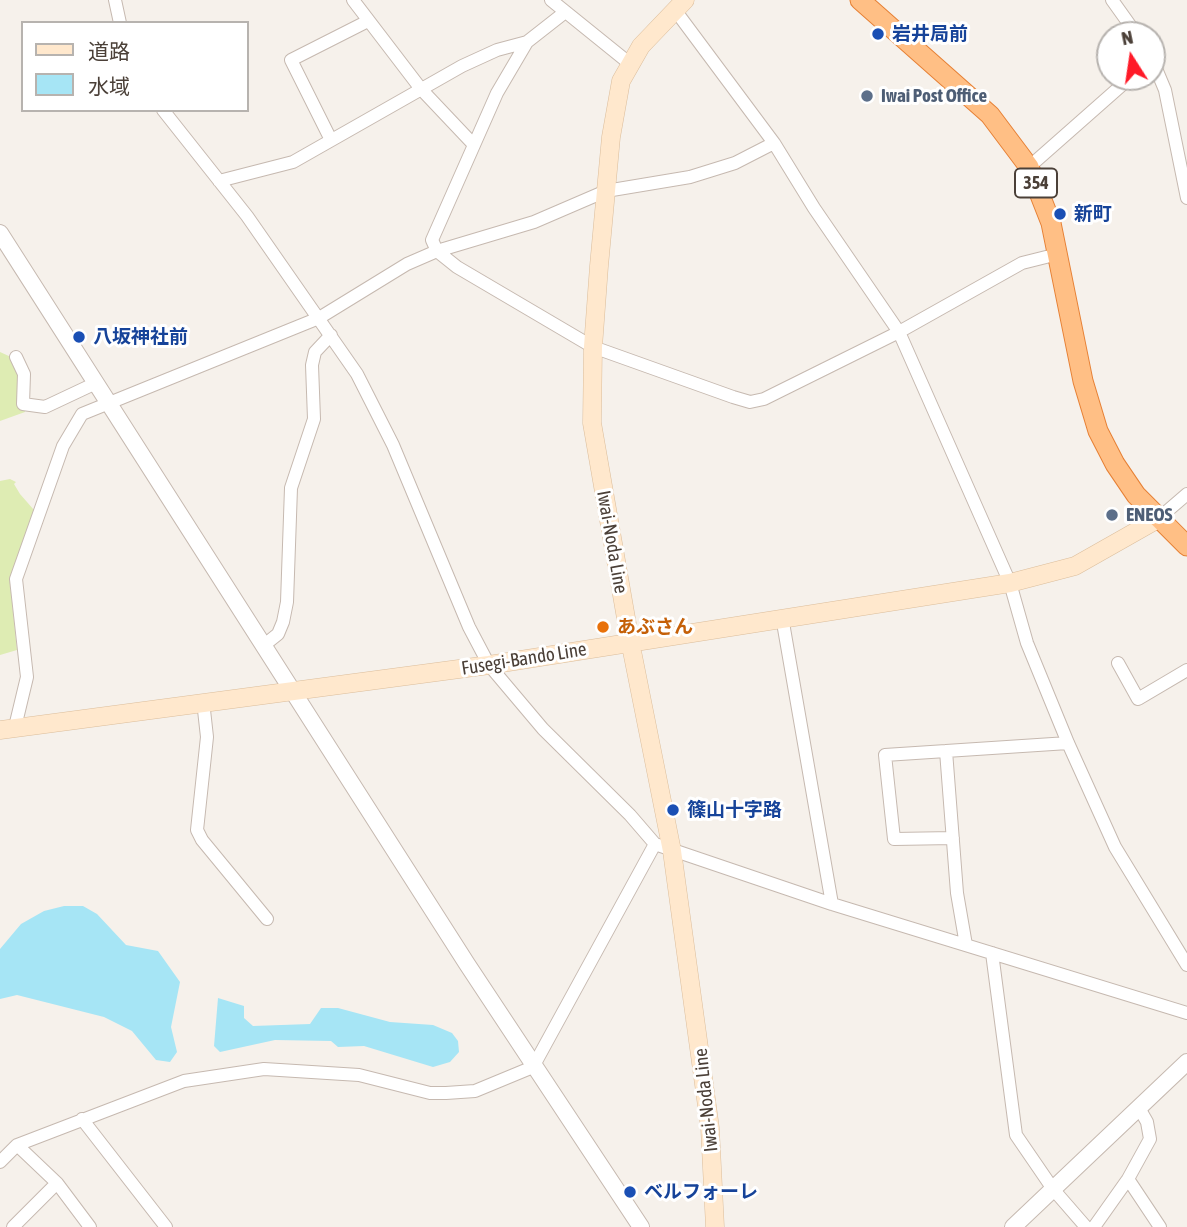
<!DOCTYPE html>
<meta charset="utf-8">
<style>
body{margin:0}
#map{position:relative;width:1187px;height:1227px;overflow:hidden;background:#f6f1eb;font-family:"Asap Condensed","Noto Sans JP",sans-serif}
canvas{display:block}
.legend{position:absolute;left:21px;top:21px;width:228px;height:91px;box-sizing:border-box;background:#fff;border:2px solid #b7b3af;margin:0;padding:9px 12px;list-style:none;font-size:21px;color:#4b4038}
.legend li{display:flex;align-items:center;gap:14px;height:35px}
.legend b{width:35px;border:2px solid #b7b3af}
.north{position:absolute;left:1096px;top:21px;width:70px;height:70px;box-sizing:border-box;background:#fff;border:2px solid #b7b3af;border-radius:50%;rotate:348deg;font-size:19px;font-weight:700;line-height:28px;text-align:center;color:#4b4038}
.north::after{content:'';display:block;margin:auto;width:24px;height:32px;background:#ff1a28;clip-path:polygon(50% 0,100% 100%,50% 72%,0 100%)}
</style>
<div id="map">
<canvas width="1187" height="1227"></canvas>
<ul class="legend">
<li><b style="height:9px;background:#ffe8cd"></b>道路</li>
<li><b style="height:19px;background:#a6e5f5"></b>水域</li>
</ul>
<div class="north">N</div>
</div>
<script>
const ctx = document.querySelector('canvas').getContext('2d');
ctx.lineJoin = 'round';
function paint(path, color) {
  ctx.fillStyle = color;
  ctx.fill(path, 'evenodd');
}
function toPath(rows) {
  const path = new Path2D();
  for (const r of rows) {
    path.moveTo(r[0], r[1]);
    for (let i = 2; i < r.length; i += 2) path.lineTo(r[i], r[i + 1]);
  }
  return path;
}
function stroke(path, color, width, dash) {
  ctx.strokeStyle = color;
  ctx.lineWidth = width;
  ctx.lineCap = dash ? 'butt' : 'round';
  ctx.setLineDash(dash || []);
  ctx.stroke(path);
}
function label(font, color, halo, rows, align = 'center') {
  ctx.font = font + ' "Asap Condensed","Noto Sans JP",sans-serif';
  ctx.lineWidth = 6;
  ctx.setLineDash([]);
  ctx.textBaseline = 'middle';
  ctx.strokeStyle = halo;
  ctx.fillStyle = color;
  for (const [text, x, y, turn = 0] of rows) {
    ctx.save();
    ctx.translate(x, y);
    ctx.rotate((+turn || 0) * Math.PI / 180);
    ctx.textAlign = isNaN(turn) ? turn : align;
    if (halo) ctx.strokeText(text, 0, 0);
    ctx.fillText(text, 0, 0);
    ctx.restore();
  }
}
const green = toPath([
 [0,352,11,357,20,373,25,412,0,421],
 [10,479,16,482,14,484,20,494,34,510,10,583,17,650,0,655,0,481]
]);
const water = toPath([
 [64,906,83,906,97,914,126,945,158,951,180,982,171,1027,177,1052,170,1062,156,1060,132,1031,104,1017,17,995,0,999,0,949,21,924,44,911],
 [218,998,244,1006,244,1018,253,1026,310,1024,321,1008,338,1008,390,1022,433,1025,452,1033,458,1041,459,1052,450,1062,433,1067,364,1046,338,1047,331,1041,275,1040,220,1052,214,1046]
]);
const minor = toPath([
 [115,0,120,23],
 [353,0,421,89,474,145],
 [551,0,629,63],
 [1112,0,1137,35],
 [675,10,774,143,814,208,899,332,1010,583,1027,643,1068,743,1115,847,1187,965],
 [564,13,527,42,497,93,432,240,437,251,457,267,593,347,733,397,750,402,764,399,899,332,1022,263,1058,254],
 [1152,59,1165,90,1187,198],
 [163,110,247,216,357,374,393,445,469,627,489,665,543,729,630,815,655,844,832,904,1187,1013],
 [331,140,291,60,368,21],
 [1029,167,1131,77],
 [219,181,293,162,462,66,497,50,527,42],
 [16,357,24,374,23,404,45,407,96,383],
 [1158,519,1187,494],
 [782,617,832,904],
 [263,646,278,634,283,622,287,602,291,488,314,419,312,365,315,352,331,335],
 [1118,663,1138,699,1187,670],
 [203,701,207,737,197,830,202,840,267,919],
 [15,727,27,677,16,579,63,446,82,414,319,318,407,264,437,251,534,222,606,191,690,177,735,163,774,143],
 [946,751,957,893,966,945],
 [953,838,894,839,885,755,1068,743],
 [992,953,1016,1135,1053,1189,1086,1227],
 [82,1119,166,1227],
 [17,1145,57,1183,90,1227],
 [0,1162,17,1145,184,1081,264,1069,359,1075,430,1093,446,1093,475,1091,533,1067,655,844],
 [1128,1179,1160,1227],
 [13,1227,57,1183],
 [1094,1227,1128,1179,1150,1139,1147,1122,1139,1108]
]);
const tertiary = toPath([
 [0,233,467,964,641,1227],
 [1013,1227,1187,1062]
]);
const secondary = toPath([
 [685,0,641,46,621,81,611,137,599,266,593,347,592,423,630,641,672,851,710,1128,715,1227],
 [0,730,489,665,1010,583,1075,566,1158,519]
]);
const trunk = toPath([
 [860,0,990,115,1029,167,1051,223,1083,381,1098,431,1115,464,1136,495,1187,546]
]);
const markers = [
 [878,34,7,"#1a4fb4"],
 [867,96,7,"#5c6f8a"],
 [1060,214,7,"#1a4fb4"],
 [79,337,7,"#1a4fb4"],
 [1112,515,7,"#5c6f8a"],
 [603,627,7,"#e8710a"],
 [673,810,7,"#1a4fb4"],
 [630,1192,7,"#1a4fb4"]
];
const shields = [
 [1036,183,42]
];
const shieldNames = [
 ["354",1036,183]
];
const transitNames = [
 ["岩井局前",892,34],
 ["新町",1074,214],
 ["八坂神社前",93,337],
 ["篠山十字路",687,810],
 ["ベルフォーレ",644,1192]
];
const serviceNames = [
 ["Iwai Post Office",881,96],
 ["ENEOS",1126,515]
];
const streetNames = [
 ["Iwai-Noda Line",612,542,80],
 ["Fusegi-Bando Line",524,659,-9],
 ["Iwai-Noda Line",706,1100,-96]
];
const foodNames = [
 ["あぶさん",617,627]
];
paint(green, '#deecb3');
paint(water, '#a6e5f5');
stroke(minor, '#c6b9b0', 14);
stroke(tertiary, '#c6b9b0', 18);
stroke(secondary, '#dbbd9b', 19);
stroke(trunk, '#e68035', 21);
stroke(minor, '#fff', 12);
stroke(tertiary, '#fff', 16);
stroke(secondary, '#ffe8cd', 18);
stroke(trunk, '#ffbf85', 19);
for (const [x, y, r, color] of markers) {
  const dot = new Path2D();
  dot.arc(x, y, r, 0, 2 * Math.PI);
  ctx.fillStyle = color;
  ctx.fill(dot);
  stroke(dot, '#fff', 2.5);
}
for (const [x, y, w] of shields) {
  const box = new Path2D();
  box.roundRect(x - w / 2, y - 14.5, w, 29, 5);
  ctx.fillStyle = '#fff';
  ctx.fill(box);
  stroke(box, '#4b4038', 2);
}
label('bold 18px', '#4b4038', null, shieldNames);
label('bold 19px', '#164399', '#fff', transitNames, 'left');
label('bold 19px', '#4e5e75', '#fff', serviceNames, 'left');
label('19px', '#4b4038', '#fff', streetNames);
label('bold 19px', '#c56008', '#fff', foodNames, 'left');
</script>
